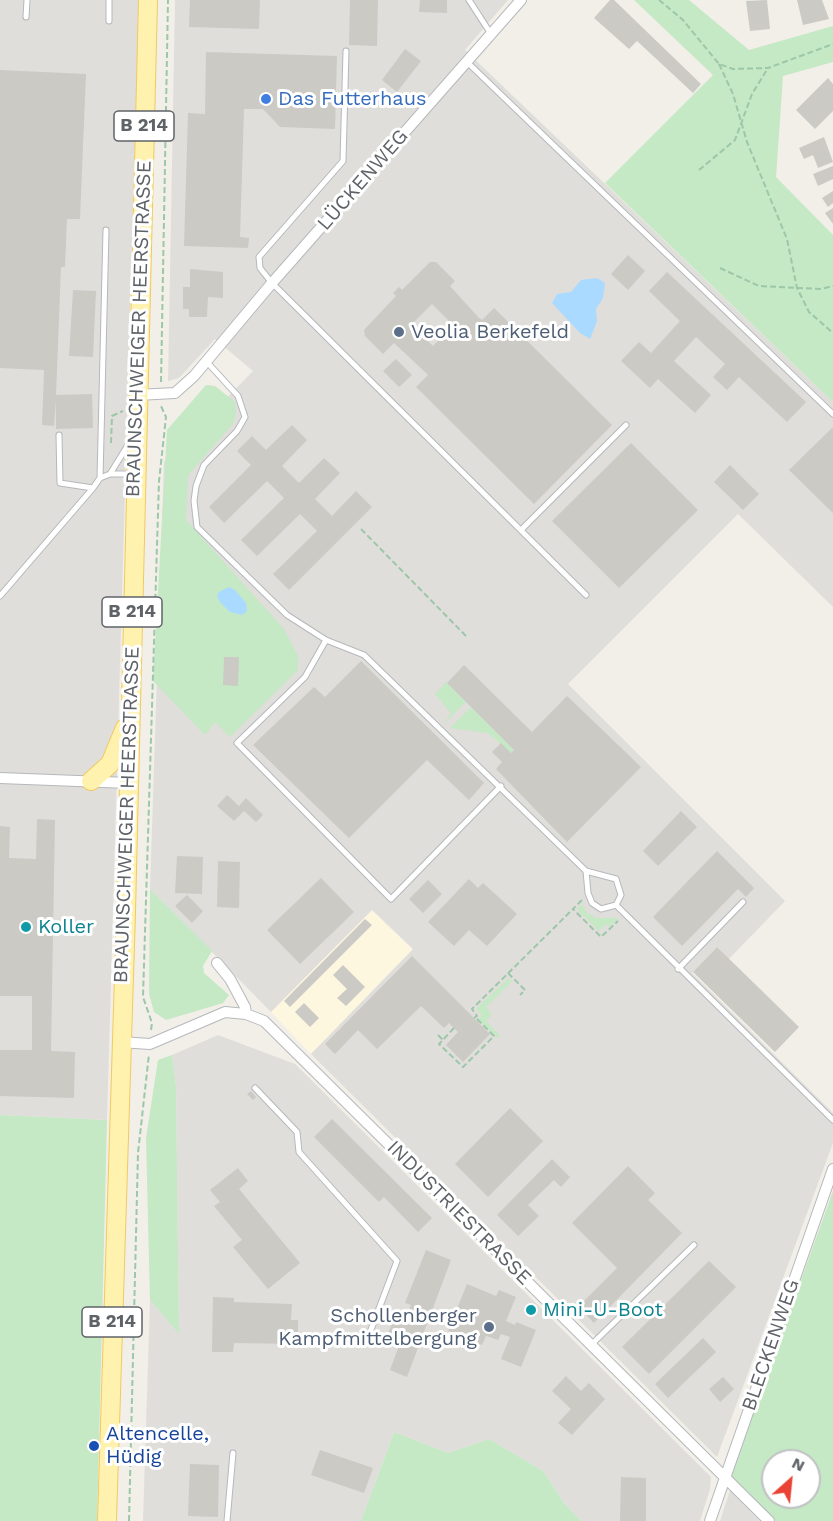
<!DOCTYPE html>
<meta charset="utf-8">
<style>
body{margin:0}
#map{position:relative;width:833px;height:1521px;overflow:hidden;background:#f1efe8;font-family:"Work Sans",sans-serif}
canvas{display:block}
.north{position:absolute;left:761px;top:1449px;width:60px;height:60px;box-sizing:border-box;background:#fff;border:2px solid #bfc1c3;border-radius:50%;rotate:27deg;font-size:16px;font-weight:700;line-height:24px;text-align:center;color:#5f6368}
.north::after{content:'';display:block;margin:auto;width:21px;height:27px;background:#ea4335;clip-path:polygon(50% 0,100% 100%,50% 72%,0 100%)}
</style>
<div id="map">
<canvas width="833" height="1521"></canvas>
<div class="north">N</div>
</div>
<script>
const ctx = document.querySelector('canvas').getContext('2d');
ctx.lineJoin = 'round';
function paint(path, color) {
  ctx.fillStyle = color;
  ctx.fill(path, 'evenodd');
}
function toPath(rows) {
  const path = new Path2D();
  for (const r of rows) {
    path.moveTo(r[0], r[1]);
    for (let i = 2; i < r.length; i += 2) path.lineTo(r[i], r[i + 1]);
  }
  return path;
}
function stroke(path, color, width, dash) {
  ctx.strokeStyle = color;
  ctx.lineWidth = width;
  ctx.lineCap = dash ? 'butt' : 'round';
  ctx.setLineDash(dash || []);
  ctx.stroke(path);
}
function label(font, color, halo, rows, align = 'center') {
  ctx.font = font + ' "Work Sans",sans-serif';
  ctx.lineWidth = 6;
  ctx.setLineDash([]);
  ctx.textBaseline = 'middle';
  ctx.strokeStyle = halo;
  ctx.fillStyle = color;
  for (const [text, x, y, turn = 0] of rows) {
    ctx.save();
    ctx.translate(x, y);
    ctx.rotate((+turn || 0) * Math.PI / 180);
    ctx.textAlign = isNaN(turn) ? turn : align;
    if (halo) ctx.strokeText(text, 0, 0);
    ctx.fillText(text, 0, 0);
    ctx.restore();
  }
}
const commercial = toPath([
 [372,910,413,950,311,1054,271,1012]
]);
const industrial = toPath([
 [0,0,139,0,107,1120,0,1115],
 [175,0,508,0,465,50,833,402,833,607,738,514,568,684,785,901,729,959,717,947,692,973,833,1113,833,1143,717,1457,311,1054,413,949,372,910,271,1012,150,889,164,462,253,371,215,339,179,378,168,381],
 [218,1035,295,1064,711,1477,710,1489,700,1521,581,1521,564,1503,543,1471,489,1439,448,1453,394,1432,361,1521,143,1521,150,1300,179,1333,176,1087,172,1055],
 [730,1490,760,1521,720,1521]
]);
const green = toPath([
 [634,0,689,0,749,50,833,26,833,62,783,76,776,177,833,235,833,402,605,183,713,75],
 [206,385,215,386,235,402,236,411,234,422,225,433,188,475,186,520,284,629,298,656,298,670,230,737,215,722,205,735,153,681,167,430],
 [446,682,466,702,443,725,451,713,435,694],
 [471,707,514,750,511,753,488,733,450,728],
 [150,889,212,951,203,966,204,973,229,995,223,1003,166,1020,154,1012,149,994],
 [582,904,586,912,596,918,619,918,609,927,606,924,599,931,577,909],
 [509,978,512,981,486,1007,492,1014,486,1021,500,1036,498,1038,478,1019,482,1015,476,1009],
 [172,1055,176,1087,179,1334,150,1300,146,1138,158,1060],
 [0,1115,107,1120,97,1521,0,1521],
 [833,1191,833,1521,773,1521,730,1478],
 [773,1461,809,1461,809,1497,773,1497],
 [394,1432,448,1453,489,1439,543,1471,564,1503,581,1521,361,1521]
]);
const water = toPath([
 [597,278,605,283,603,298,596,309,597,321,590,339,580,333,552,303,557,294,571,292,581,280],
 [229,587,235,590,246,603,247,611,242,615,230,612,220,602,217,596,219,592]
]);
const building = toPath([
 [190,0,260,0,259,29,189,27],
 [350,0,378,0,377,46,349,45],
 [420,0,447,0,447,13,419,12],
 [610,0,614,0,701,84,693,93,637,41,629,49,594,18],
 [767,0,770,29,750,31,746,1],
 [797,0,822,0,829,19,803,25],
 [405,49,421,61,397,92,382,80],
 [206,52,337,56,335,129,280,127,263,109,244,109,240,237,249,238,248,248,184,246,188,113,205,114],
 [0,70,86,74,80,219,67,219,65,267,61,267,56,395,92,394,93,428,56,429,56,401,54,426,42,425,44,370,0,368],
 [828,78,833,84,833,111,815,129,796,110],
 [824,137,833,162,818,168,813,155,804,159,799,148],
 [833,166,833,179,818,186,813,174],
 [833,191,833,203,828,207,822,198],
 [833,208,833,224,825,213],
 [628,255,645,271,628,290,611,274],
 [430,262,436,262,455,281,450,286,478,317,482,320,494,308,612,425,534,504,416,387,428,375,424,371,394,343,383,354,365,336,364,330,396,296,393,293,399,287,402,290],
 [432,304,453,325,433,346,411,325],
 [190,269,223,272,223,298,208,297,207,317,189,317,189,309,183,309,183,287,190,287],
 [667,272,806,402,787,422,739,377,727,390,713,377,725,364,696,337,674,361,711,395,695,413,658,379,650,388,621,361,639,342,651,353,680,321,649,291],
 [73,290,96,291,93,357,69,356],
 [396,359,412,375,399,387,383,371],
 [292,425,307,440,282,466,299,483,324,458,340,473,315,499,332,516,356,491,372,507,289,590,273,574,317,531,300,514,257,556,241,540,284,498,267,481,224,523,209,507,251,465,237,451,252,436,266,450],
 [832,428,833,429,833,513,789,470],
 [631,443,698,510,619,588,552,521],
 [730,465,759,494,743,510,714,482],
 [224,657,239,657,238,686,223,685],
 [361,661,484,783,469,800,427,760,349,838,253,745,314,687,325,697],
 [464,665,532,732,567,696,641,767,567,842,496,769,502,762,492,752,501,743,511,753,514,750,447,683],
 [227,795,239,806,246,798,263,815,256,822,244,811,234,821,217,806],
 [681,811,697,827,658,866,643,851],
 [37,819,55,820,51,1051,75,1052,74,1098,0,1096,0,1050,32,1050,32,996,0,996,0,826,10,827,9,858,36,859],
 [717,851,754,888,746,897,738,889,682,946,653,917],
 [177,856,203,857,202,894,175,893],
 [218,861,240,862,239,908,217,907],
 [321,878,354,912,300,964,267,930],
 [469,879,478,888,483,883,517,914,487,946,469,930,454,946,428,922],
 [428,880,442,894,423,913,409,899],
 [187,895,203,911,192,923,175,906],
 [365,919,372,925,290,1007,284,1001],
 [717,947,799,1027,775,1052,693,972],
 [412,956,490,1034,463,1062,446,1045,458,1032,449,1023,444,1028,421,1006,377,1049,358,1030,335,1054,325,1044],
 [343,965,365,987,346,1006,337,998,347,989,333,975],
 [304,1003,319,1018,310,1027,295,1012],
 [251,1091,256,1097,253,1100,247,1094],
 [510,1108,543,1141,488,1197,455,1164],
 [332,1119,432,1218,418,1232,384,1197,379,1202,314,1137],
 [552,1159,570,1177,561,1187,554,1180,528,1205,539,1216,518,1236,497,1215],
 [628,1166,655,1193,648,1200,682,1233,594,1323,578,1307,617,1268,572,1223],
 [238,1168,248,1181,239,1189,300,1263,268,1289,233,1247,242,1240,214,1206,220,1202,210,1190],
 [426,1250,451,1260,407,1377,390,1370,399,1346,385,1341,393,1321,403,1325,411,1305,405,1303],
 [709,1261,736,1287,649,1374,622,1347],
 [467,1284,496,1296,499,1290,516,1297,506,1321,515,1325,516,1322,536,1330,521,1367,501,1359,510,1337,501,1334,498,1340,486,1336,482,1345,448,1331],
 [213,1297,234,1298,234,1302,292,1304,291,1320,298,1320,298,1344,234,1343,233,1352,212,1352],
 [703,1338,716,1352,668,1398,655,1384],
 [566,1376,581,1391,589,1383,605,1399,572,1435,558,1423,571,1409,552,1391],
 [723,1377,734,1389,720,1402,709,1389],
 [320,1450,373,1468,364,1493,311,1475],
 [190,1464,219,1465,218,1517,188,1516],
 [621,1477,646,1478,646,1521,620,1521]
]);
const path = toPath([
 [659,0,683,20,719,64,733,69,768,68,833,44],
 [719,64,733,94,747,142,787,239,797,288,809,312,833,333],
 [699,170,735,140,752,94,768,68],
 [720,268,759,286,821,289,833,286],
 [161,382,168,0],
 [111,443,112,416,123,411],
 [361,529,466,636],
 [582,900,573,909,601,937,618,921],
 [508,973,525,990,520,995],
 [474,1018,477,1016,472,1009,573,909],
 [454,1028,439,1044,463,1067,494,1036,475,1017],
 [151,1030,152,1023,143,997,159,481,166,417,161,406],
 [438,1035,443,1040],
 [129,1521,138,1153,149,1054]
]);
const lane = toPath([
 [469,0,491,34],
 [26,17,27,0],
 [109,21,109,0],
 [346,51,343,161,259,257,260,268,272,283,586,595],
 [467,62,833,414],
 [206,361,238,396,245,417,237,431,204,465,196,486,194,501,197,527,287,615,326,640,364,655,586,871],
 [59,435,60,483,93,488,100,478,110,474,134,474],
 [110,474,131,440],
 [100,478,106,230],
 [521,530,626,425],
 [0,596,93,488],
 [326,640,305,677,237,743,391,899,501,786],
 [586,871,616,879,621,895,616,905,601,909,592,903,588,893,586,871],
 [616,905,833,1120],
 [678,969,743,902],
 [255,1088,297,1132,299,1152,397,1261,369,1335],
 [592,1344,694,1245],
 [227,1521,233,1453]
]);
const street = toPath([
 [137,395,175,393,194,376,272,283,521,0],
 [0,778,129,783],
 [217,963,230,979,245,1007,246,1014],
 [120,1042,150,1044,225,1012,246,1014,264,1021,769,1521],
 [710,1521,833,1169]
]);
const primary = toPath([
 [91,781,110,764,125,728],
 [107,1521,126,912,148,0]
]);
const markers = [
 [266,99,6,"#3f7fe0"],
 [399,332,6,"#5c6f8a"],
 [26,927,6,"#0f9aa8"],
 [531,1310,6,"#0f9aa8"],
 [489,1327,6,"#5c6f8a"],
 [94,1446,6,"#1a4fb4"]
];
const shields = [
 [144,126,60],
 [132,612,60],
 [112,1322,60]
];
const shieldNames = [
 ["B 214",144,126],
 ["B 214",132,612],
 ["B 214",112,1322]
];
const shopNames = [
 ["Das Futterhaus",278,99]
];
const streetNames = [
 ["LÜCKENWEG",363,180,-49],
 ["BRAUNSCHWEIGER HEERSTRASSE",139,329,-88],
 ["BRAUNSCHWEIGER HEERSTRASSE",127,815,-88],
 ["INDUSTRIESTRASSE",459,1213,45],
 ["BLECKENWEG",771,1345,-71]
];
const serviceNames = [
 ["Veolia Berkefeld",411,332],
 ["Schollenberger",477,1316,"right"],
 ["Kampfmittelbergung",477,1339,"right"]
];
const cultureNames = [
 ["Koller",38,927],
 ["Mini-U-Boot",543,1310]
];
const transitNames = [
 ["Altencelle,",106,1434],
 ["Hüdig",106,1457]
];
paint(commercial, '#fef7e0');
paint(industrial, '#e0deda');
paint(green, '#c5e8c5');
paint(water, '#aadaff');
paint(building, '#cccac5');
stroke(lane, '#b5b8bc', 7);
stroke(street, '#b5b8bc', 12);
stroke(primary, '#f2c960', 20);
stroke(path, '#9cc7a9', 2, [6, 3]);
stroke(lane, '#fff', 5);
stroke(street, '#fff', 10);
stroke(primary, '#fff2af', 18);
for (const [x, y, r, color] of markers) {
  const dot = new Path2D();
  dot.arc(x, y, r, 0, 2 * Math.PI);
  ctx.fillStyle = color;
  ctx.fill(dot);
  stroke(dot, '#fff', 2);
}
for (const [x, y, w] of shields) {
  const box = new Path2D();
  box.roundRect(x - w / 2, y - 15, w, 30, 4.5);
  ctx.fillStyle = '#fff';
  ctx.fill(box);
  stroke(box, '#5f6368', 1.5);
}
label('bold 18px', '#5f6368', null, shieldNames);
label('20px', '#366cbe', '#fff', shopNames, 'left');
label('20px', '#5f6368', '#fff', streetNames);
label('20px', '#4e5e75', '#fff', serviceNames, 'left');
label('20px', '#0d838f', '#fff', cultureNames, 'left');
label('20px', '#164399', '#fff', transitNames, 'left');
</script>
